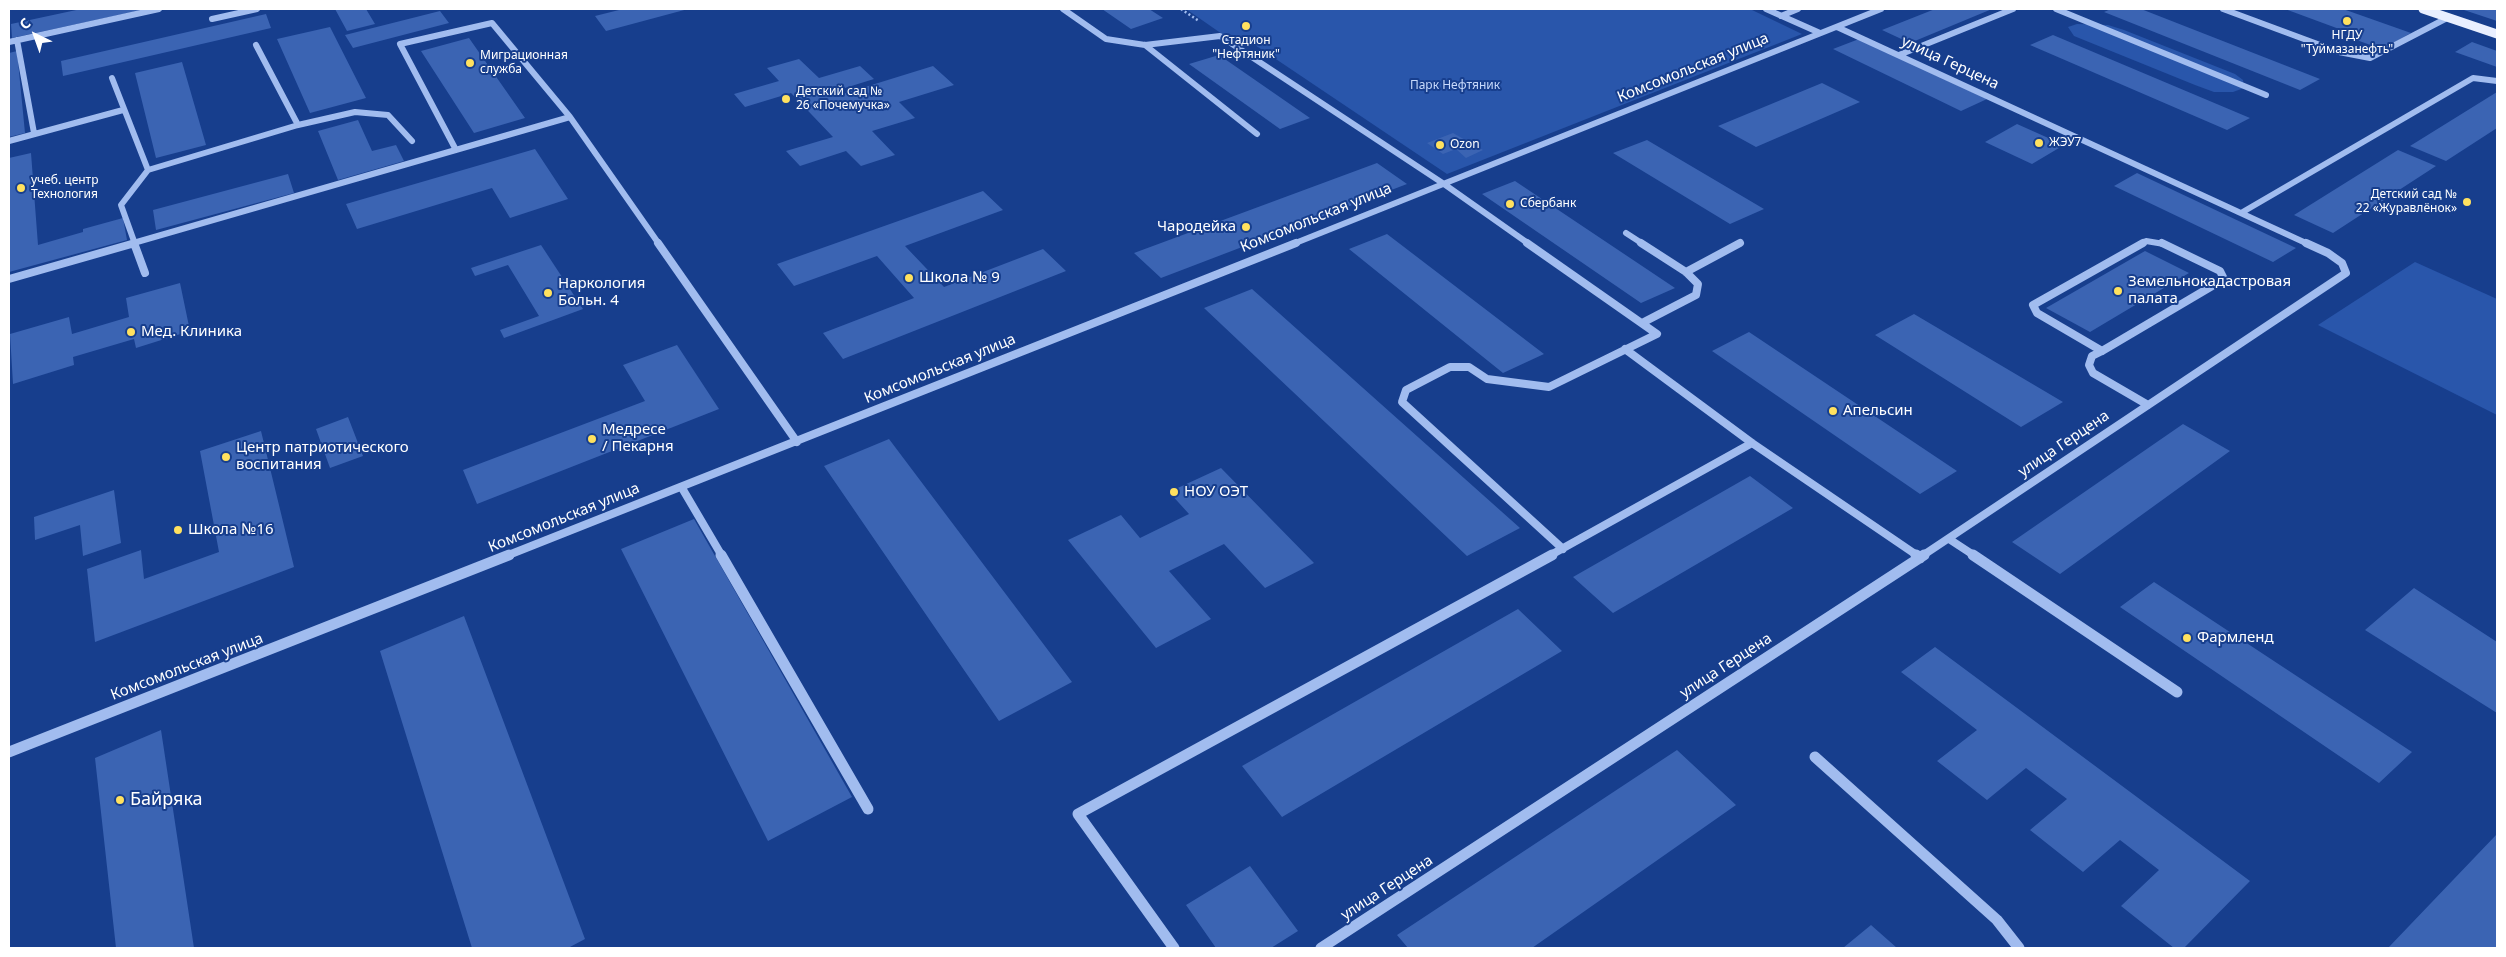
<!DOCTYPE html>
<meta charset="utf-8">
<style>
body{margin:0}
#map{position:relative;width:2506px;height:957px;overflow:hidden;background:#173e8d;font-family:"Noto Sans",sans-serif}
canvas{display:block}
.frame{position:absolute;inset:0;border:10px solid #fff;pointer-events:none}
.north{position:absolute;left:10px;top:10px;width:50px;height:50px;-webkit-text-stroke:4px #173e8d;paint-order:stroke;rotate:318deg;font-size:14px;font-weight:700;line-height:20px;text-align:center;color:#fff}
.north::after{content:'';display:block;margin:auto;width:18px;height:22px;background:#fff;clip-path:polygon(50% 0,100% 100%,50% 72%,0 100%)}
</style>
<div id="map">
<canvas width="2506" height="957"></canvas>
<div class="frame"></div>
<div class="north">С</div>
</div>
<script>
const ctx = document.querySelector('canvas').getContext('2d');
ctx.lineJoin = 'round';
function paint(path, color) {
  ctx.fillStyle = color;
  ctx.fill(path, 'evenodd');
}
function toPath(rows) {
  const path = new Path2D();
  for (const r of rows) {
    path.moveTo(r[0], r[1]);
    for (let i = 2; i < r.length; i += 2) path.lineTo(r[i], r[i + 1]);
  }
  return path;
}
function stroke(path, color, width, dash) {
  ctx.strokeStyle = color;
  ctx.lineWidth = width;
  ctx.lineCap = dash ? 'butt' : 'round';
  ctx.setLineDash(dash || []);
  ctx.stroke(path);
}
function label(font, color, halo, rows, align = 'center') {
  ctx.font = font + ' "Noto Sans",sans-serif';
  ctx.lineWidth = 4;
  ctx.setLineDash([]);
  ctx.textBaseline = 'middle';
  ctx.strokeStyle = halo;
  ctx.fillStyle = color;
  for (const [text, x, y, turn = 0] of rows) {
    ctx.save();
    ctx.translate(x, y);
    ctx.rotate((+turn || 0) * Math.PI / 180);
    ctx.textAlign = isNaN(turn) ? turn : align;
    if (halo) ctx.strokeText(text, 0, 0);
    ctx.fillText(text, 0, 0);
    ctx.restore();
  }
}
const green = toPath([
 [1186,9,1750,9,1802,34,1447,174,1246,39,1235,43],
 [2077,24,2108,25,2124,30,2235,74,2243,80,2244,88,2233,92,2214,92,2195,85,2074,36,2068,27],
 [2415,262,2497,299,2497,415,2318,325]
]);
const building = toPath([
 [81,9,142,10,12,38,11,24],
 [335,9,366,9,375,24,347,31],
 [623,9,688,9,606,31,595,16],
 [1102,9,1149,9,1163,18,1131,29],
 [1935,9,1992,9,1910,43,1882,30],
 [2111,9,2141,9,2320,79,2300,90,2104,12],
 [2285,9,2343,9,2411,33,2382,49,2345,36,2350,33],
 [2461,9,2497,9,2497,21],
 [440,11,449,23,353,48,345,35],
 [266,14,271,28,63,76,61,61],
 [330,27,366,98,310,113,277,39],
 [2053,35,2250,118,2227,130,2030,45],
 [469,38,525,118,474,133,421,51],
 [1859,39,1987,99,1961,111,1833,49],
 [2472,42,2497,51,2497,67,2455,52],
 [17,51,25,133,9,137,9,53],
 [1219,55,1310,118,1280,129,1189,64],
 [799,59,819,78,860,66,874,79,832,92,836,96,933,66,954,85,899,102,915,118,872,131,895,155,861,166,846,151,800,166,786,151,833,137,791,93,745,107,734,94,779,81,767,68],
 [182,62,206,145,156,158,135,73],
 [1822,83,1860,102,1756,147,1718,126],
 [2497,92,2497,128,2446,161,2410,146],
 [358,120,372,151,396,145,404,161,338,180,318,131],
 [2017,124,2064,145,2032,164,1985,142],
 [1453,133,1483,150,1466,158,1456,149,1443,154,1427,143],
 [1647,140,1764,209,1730,224,1613,153],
 [535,149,568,199,510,218,492,188,357,229,346,204],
 [2398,150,2436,166,2333,233,2294,215],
 [31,153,38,245,83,232,83,229,123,218,127,240,9,272,9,158],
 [1377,163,1407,184,1161,278,1134,253],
 [2137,173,2296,248,2273,262,2114,186],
 [288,174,294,193,156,230,153,210],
 [1515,181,1675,288,1641,303,1482,194],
 [983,191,1003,210,905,246,944,287,1043,249,1066,271,843,359,823,333,914,298,877,256,794,286,777,264],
 [1387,234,1544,354,1503,373,1349,249],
 [541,245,583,309,504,338,500,330,539,316,508,265,475,276,471,268],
 [2145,251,2189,273,2090,332,2046,308],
 [180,283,190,331,136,348,134,339,73,357,74,365,13,384,10,334,69,317,72,334,129,317,126,298],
 [1252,289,1520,528,1467,556,1204,308],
 [1914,314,2063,402,2021,427,1875,335],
 [1749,332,1957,471,1920,494,1712,351],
 [677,345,719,409,477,504,463,470,645,401,623,365],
 [348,417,363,456,330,468,316,429],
 [2183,424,2230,451,2060,574,2012,542],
 [261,431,294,567,95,642,87,569,141,550,144,579,219,552,200,451],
 [889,439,1072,682,999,721,824,466],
 [1221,468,1314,563,1265,588,1224,544,1169,571,1211,619,1156,648,1068,540,1121,515,1140,538,1189,514,1169,492],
 [1750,476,1793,508,1613,613,1573,577],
 [114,490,121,543,83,556,80,525,35,540,34,517],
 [694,519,852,797,768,841,621,549],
 [2154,582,2412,752,2379,783,2120,607],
 [2414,588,2497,642,2497,713,2365,630],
 [1518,609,1562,651,1282,817,1242,766],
 [464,616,585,939,568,948,472,948,380,651],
 [1935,647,2250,881,2184,948,2174,948,2121,906,2159,870,2120,840,2083,872,2030,830,2067,799,2026,768,1987,800,1937,761,1977,730,1901,672],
 [161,730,194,948,116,948,95,758],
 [1677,750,1736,805,1532,948,1408,948,1397,935],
 [2497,834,2497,948,2388,948],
 [1250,866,1298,931,1271,948,1216,948,1186,905],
 [1871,925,1897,948,1843,948]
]);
const path = toPath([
 [1181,9,1199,21]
]);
const minorFar2 = toPath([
 [1063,9,1106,39,1145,45,1220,36,1444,184,1529,244],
 [1766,9,1820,33],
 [2056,9,2266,95],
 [2223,9,2339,52,2370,58,2449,17],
 [1781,16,1798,9],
 [212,19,257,9],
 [1837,27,2308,244],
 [17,40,34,133],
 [9,42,159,9],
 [256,45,298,125],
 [1145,45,1257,134],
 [1899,55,2013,9],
 [112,78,148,170,121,205,135,244],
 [9,141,123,110],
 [456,150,400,44,492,23,570,117,659,244],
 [148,170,298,125,355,112,388,115,412,141],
 [2241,213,2473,78,2497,81],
 [1626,233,1643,244],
 [130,244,570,117],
 [1293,244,1881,9],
 [1738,244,1740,243],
 [2141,244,2146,241,2164,244]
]);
const minorFar1 = toPath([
 [134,243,145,273],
 [658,243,797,442],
 [1527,243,1657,334,1549,387,1487,379,1469,367,1450,367,1406,390,1402,402,1563,549],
 [1641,243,1686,272,1698,284,1696,295,1642,323],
 [1686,272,1740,243],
 [9,279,135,243],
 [1625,349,1752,443,1918,556],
 [2102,351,2092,356,2089,365,2093,373,2148,405],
 [2102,351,2037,313,2033,305,2143,243],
 [2102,351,2224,279,2220,271,2162,243],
 [682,488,722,556],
 [1949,539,1975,556],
 [506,556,1296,243],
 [1549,556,1752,443],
 [1922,556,2346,273,2342,263,2328,253,2306,243]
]);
const minor = toPath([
 [721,555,868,809],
 [1916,555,1920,558],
 [1973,555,2177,692],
 [9,752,509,555],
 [1815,757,1997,920,2019,948],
 [1174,948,1078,814,1552,555],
 [1321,948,1924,555]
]);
const major = toPath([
 [2423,9,2497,34]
]);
const markers = [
 [2347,21,5,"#ffe15f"],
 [1246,26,5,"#ffe15f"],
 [470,63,5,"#ffe15f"],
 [786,99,5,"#ffe15f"],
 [2039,143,5,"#ffe15f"],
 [1440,145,5,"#ffe15f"],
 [21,188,5,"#ffe15f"],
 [2467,202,5,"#ffe15f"],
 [1510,204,5,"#ffe15f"],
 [1246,227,5,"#ffe15f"],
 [909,278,5,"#ffe15f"],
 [2118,291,5,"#ffe15f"],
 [548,293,5,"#ffe15f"],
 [131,332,5,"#ffe15f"],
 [1833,411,5,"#ffe15f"],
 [592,439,5,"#ffe15f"],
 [226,457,5,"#ffe15f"],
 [1174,492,5,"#ffe15f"],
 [178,530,5,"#ffe15f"],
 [2187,638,5,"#ffe15f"],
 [120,800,5,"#ffe15f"]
];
const farPoinames = [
 ["НГДУ",2347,36,"center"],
 ["\"Туймазанефть\"",2347,50,"center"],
 ["Стадион",1246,41,"center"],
 ["\"Нефтяник\"",1246,55,"center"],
 ["Миграционная",480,56],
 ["служба",480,70],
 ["Детский сад №",796,92],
 ["26 «Почемучка»",796,106],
 ["ЖЭУ7",2049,143],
 ["Ozon",1450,145],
 ["учеб. центр",31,181],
 ["Технология",31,195],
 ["Детский сад №",2457,195,"right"],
 ["22 «Журавлёнок»",2457,209,"right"],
 ["Сбербанк",1520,204]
];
const farParknames = [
 ["Парк Нефтяник",1455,86]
];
const streetNames = [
 ["улица Герцена",1950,63,25],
 ["Комсомольская улица",1693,68,-22],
 ["Комсомольская улица",1316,218,-22],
 ["Комсомольская улица",940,369,-22],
 ["улица Герцена",2064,444,-34],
 ["Комсомольская улица",564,518,-22],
 ["улица Герцена",1726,666,-33],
 ["Комсомольская улица",187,667,-21],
 ["улица Герцена",1387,888,-33]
];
const poiNames = [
 ["Чародейка",1236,227,"right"],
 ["Школа № 9",919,278],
 ["Земельнокадастровая",2128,282],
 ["палата",2128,299],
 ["Наркология",558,284],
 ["Больн. 4",558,301],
 ["Мед. Клиника",141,332],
 ["Апельсин",1843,411],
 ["Медресе",602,430],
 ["/ Пекарня",602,447],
 ["Центр патриотического",236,448],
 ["воспитания",236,465],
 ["НОУ ОЭТ",1184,492],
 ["Школа №16",188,530],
 ["Фармленд",2197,638]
];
const nearPoinames = [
 ["Байряка",130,800]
];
paint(green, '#2956ab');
paint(building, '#3b64b3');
stroke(path, '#a1bcef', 2.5, [2, 2.5]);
stroke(minorFar2, '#a1bcef', 6);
stroke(minorFar1, '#a1bcef', 8);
stroke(minor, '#a1bcef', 11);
stroke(major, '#e9efff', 9);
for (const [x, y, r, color] of markers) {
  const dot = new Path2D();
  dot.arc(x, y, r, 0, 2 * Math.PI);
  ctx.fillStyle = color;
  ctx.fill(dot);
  stroke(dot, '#173e8d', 2);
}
label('12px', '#fff', '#173e8d', farPoinames, 'left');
label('12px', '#c7d9fb', '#173e8d', farParknames);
label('15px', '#fff', '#173e8d', streetNames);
label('15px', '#fff', '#173e8d', poiNames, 'left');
label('18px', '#fff', '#173e8d', nearPoinames, 'left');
</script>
